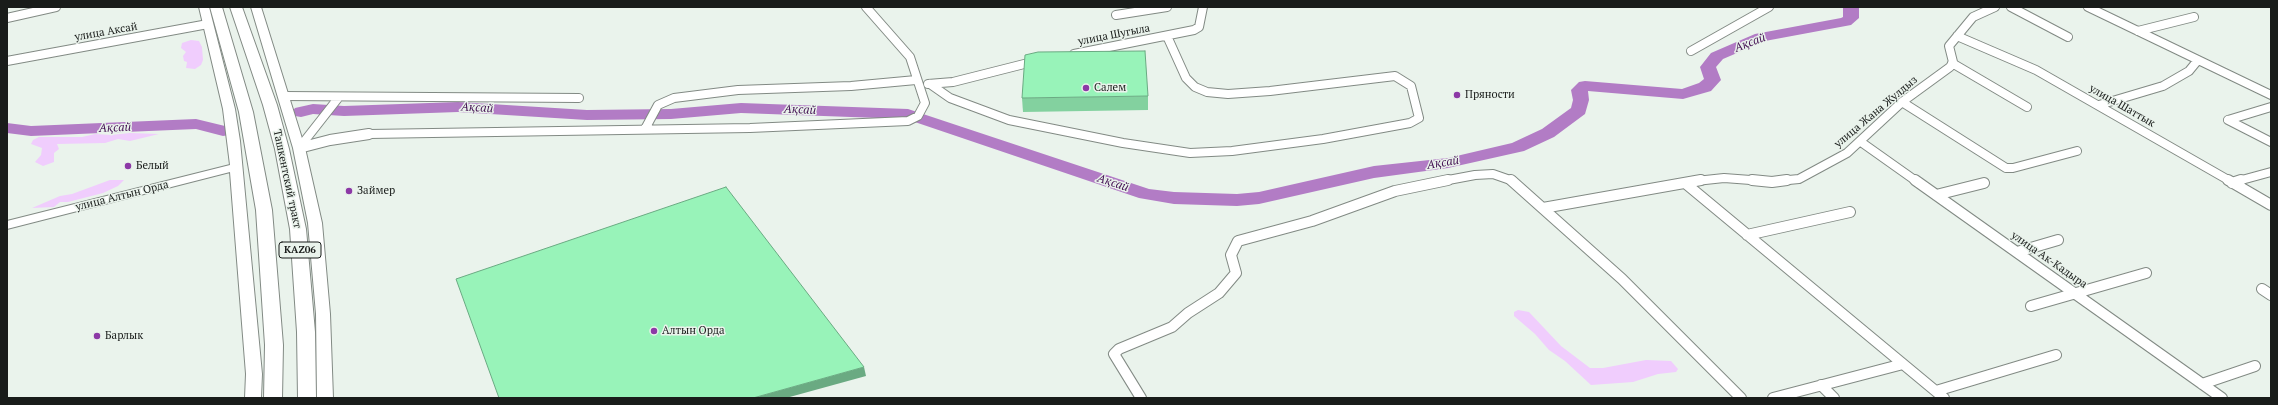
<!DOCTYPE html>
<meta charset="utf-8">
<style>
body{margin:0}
#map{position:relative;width:2278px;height:405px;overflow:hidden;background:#eaf3ec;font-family:"PT Serif",serif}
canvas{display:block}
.frame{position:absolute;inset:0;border:8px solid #191c1a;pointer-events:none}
</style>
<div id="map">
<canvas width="2278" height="405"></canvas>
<div class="frame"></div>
</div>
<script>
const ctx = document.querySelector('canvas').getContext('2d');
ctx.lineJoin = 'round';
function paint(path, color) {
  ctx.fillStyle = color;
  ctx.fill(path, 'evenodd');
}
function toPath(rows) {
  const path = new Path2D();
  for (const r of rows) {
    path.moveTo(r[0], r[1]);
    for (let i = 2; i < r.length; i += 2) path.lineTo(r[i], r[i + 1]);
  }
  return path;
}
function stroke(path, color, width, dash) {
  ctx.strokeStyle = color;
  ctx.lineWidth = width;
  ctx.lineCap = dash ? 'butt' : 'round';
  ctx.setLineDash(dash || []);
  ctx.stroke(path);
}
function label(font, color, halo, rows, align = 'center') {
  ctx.font = font + ' "PT Serif",serif';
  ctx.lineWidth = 3;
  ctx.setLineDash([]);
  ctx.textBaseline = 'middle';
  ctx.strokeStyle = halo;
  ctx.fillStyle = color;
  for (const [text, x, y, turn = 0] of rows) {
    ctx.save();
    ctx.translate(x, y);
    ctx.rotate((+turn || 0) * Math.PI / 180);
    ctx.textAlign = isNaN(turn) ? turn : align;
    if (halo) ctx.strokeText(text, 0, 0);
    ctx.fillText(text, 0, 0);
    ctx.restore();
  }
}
const green = toPath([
 [191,40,199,41,202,47,203,60,201,65,195,69,186,68,187,62,184,61,183,56,186,52,181,48,182,43],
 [130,133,159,134,130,141,118,139,105,143,57,144,59,149,54,153,54,162,43,166,35,162,41,155,42,148,31,144,33,140,39,137,82,137,95,134,111,135],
 [110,180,124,180,118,186,103,193,68,202,60,202,54,207,32,208,60,196,72,194],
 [1518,310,1529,312,1561,346,1590,368,1603,368,1646,360,1671,361,1678,369,1676,372,1658,374,1633,382,1591,385,1565,361,1549,350,1535,334,1514,316,1514,312]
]);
const river = toPath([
 [1843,7,1859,7,1859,18,1851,25,1765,41,1723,59,1716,67,1721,80,1711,91,1683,99,1588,91,1589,100,1585,114,1554,137,1524,151,1448,168,1374,178,1259,204,1237,206,1174,204,1139,198,906,119,741,113,671,119,587,120,458,112,344,116,313,114,301,117,295,116,292,112,295,108,313,104,344,106,458,102,587,110,671,109,741,103,908,109,1149,189,1174,192,1237,194,1259,192,1374,166,1448,158,1512,143,1542,129,1571,108,1573,100,1571,90,1579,82,1585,81,1682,89,1699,83,1704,79,1700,67,1711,53,1755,34,1841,18,1843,17,1843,7],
 [196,119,229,127,232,131,229,135,223,136,196,129,31,136,7,133,7,123,31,126,196,119]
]);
const minorFar1 = toPath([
 [2011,7,2068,37],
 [2088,7,2271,95],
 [1116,15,1167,7],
 [7,18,56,7],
 [2138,31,2194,17],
 [1957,36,2036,70,2230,181],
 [1691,51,1769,7],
 [1074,54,1194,30,1199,27,1203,7],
 [7,61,208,24],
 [1952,63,2027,107],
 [928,84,953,82,1036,61],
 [930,84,950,98,1009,120,1123,143,1190,153,1232,151,1323,139,1410,123,1419,118,1411,86,1395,76,1270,91,1228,94,1207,92,1195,87,1186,78,1167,36],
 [284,96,579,98],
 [1902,102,2006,168,2013,168,2077,151],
 [2099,105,2163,86,2189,71,2198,60],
 [2228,120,2271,142],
 [2228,120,2271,107],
 [645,129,658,105,674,98,738,90,851,86,916,80],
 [369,134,750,128,908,121,918,116,925,103,910,57,866,7],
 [1861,142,1916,181],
 [299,148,339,97],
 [1443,181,1475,175,1493,174,1513,181],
 [1696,181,1724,178,1764,181],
 [1778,181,1799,179,1847,153,1902,102,1950,67,1953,62,1949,46,1973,17,1995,7],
 [2238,181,2271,172]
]);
const minor = toPath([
 [1511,180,1622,279,1741,398],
 [1752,180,1772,182,1787,180],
 [1915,180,2222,398],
 [2228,180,2271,205],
 [1685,183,1944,398],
 [2232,183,2241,180],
 [1936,195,1984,183],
 [1543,208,1701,180],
 [1747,235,1850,212],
 [2017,252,2058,240],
 [2262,289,2271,295],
 [2031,306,2146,273],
 [2202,384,2255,366],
 [1821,385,1834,398],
 [1936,391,2056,355],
 [1141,398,1114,354,1119,349,1172,327,1188,313,1219,293,1236,273,1231,255,1238,241,1312,221,1395,191,1448,180],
 [1773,398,1903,364]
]);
const tertiary = toPath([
 [299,148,330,140,369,134]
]);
const secondary = toPath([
 [199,7,209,7,235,109,240,141,262,374,261,398,245,398,246,374,230,172,7,229,7,221,230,165,223,109,199,7],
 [251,7,261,7,305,148,322,223,330,314,333,398,317,398,316,314,308,223,293,148,251,7]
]);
const trunk = toPath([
 [210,7,222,7,253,112,272,210,283,345,282,398,264,398,265,345,256,210,239,112,210,7],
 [230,7,242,7,277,105,289,149,306,229,315,332,316,398,298,398,297,332,290,229,275,149,263,105,230,7]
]);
const wall = toPath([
 [1148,96,1148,110,1023,112,1022,98]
]);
const shadedWall = toPath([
 [864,367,866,376,786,398,753,398]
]);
const building = toPath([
 [1145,51,1148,96,1022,98,1025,55,1038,52,1145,51],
 [726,187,864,367,753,398,499,398,456,279,726,187]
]);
const markers = [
 [1086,88,4,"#8c38a6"],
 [1457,95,4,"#8c38a6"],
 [128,166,4,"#8c38a6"],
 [349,191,4,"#8c38a6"],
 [654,331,4,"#8c38a6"],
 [97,336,4,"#8c38a6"]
];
const shields = [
 [300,250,42]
];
const shieldNames = [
 ["KАZ06",300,250]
];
const streetNames = [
 ["улица Аксай",106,32,-10],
 ["улица Шугыла",1114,35,-11],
 ["улица Шаттык",2122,106,30],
 ["улица Жана Жулдыз",1876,112,-40],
 ["Ташкентский тракт",287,179,78],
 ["улица Алтын Орда",122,196,-14],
 ["улица Ак-Кадыра",2049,260,35]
];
const poiNames = [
 ["Салем",1094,88],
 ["Пряности",1465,95],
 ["Белый",136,166],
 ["Займер",357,191],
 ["Алтын Орда",662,331],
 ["Барлык",105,336]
];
const waterNames = [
 ["Ақсай",1750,43,-21],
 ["Ақсай",477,108,3],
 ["Ақсай",800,110,2],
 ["Ақсай",115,128,-2],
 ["Ақсай",1443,163,-9],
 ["Ақсай",1113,183,18]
];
paint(green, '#f0cdfd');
paint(river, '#b27cc5');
stroke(minorFar1, '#828a84', 10);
stroke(minor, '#828a84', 12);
stroke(tertiary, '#828a84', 12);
stroke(secondary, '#828a84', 2);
stroke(trunk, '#828a84', 2);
stroke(minorFar1, '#fff', 8);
stroke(minor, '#fff', 10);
stroke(tertiary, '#fff', 10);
paint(secondary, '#fff');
paint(trunk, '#fff');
paint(wall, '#83d19f');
paint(shadedWall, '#6aaa82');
paint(building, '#98f3b9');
stroke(building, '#6aaa82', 1);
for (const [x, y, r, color] of markers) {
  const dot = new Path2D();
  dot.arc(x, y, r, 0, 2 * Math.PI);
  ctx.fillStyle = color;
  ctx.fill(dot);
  stroke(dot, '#eaf3ec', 1.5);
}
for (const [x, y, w] of shields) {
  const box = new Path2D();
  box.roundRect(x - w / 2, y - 8, w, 16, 3);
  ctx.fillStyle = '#eaf3ec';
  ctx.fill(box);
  stroke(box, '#191c1a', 1);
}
label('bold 10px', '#191c1a', null, shieldNames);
label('11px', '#191c1a', '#eaf3ec', streetNames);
label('11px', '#191c1a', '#eaf3ec', poiNames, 'left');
label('italic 12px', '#431053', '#eaf3ec', waterNames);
</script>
